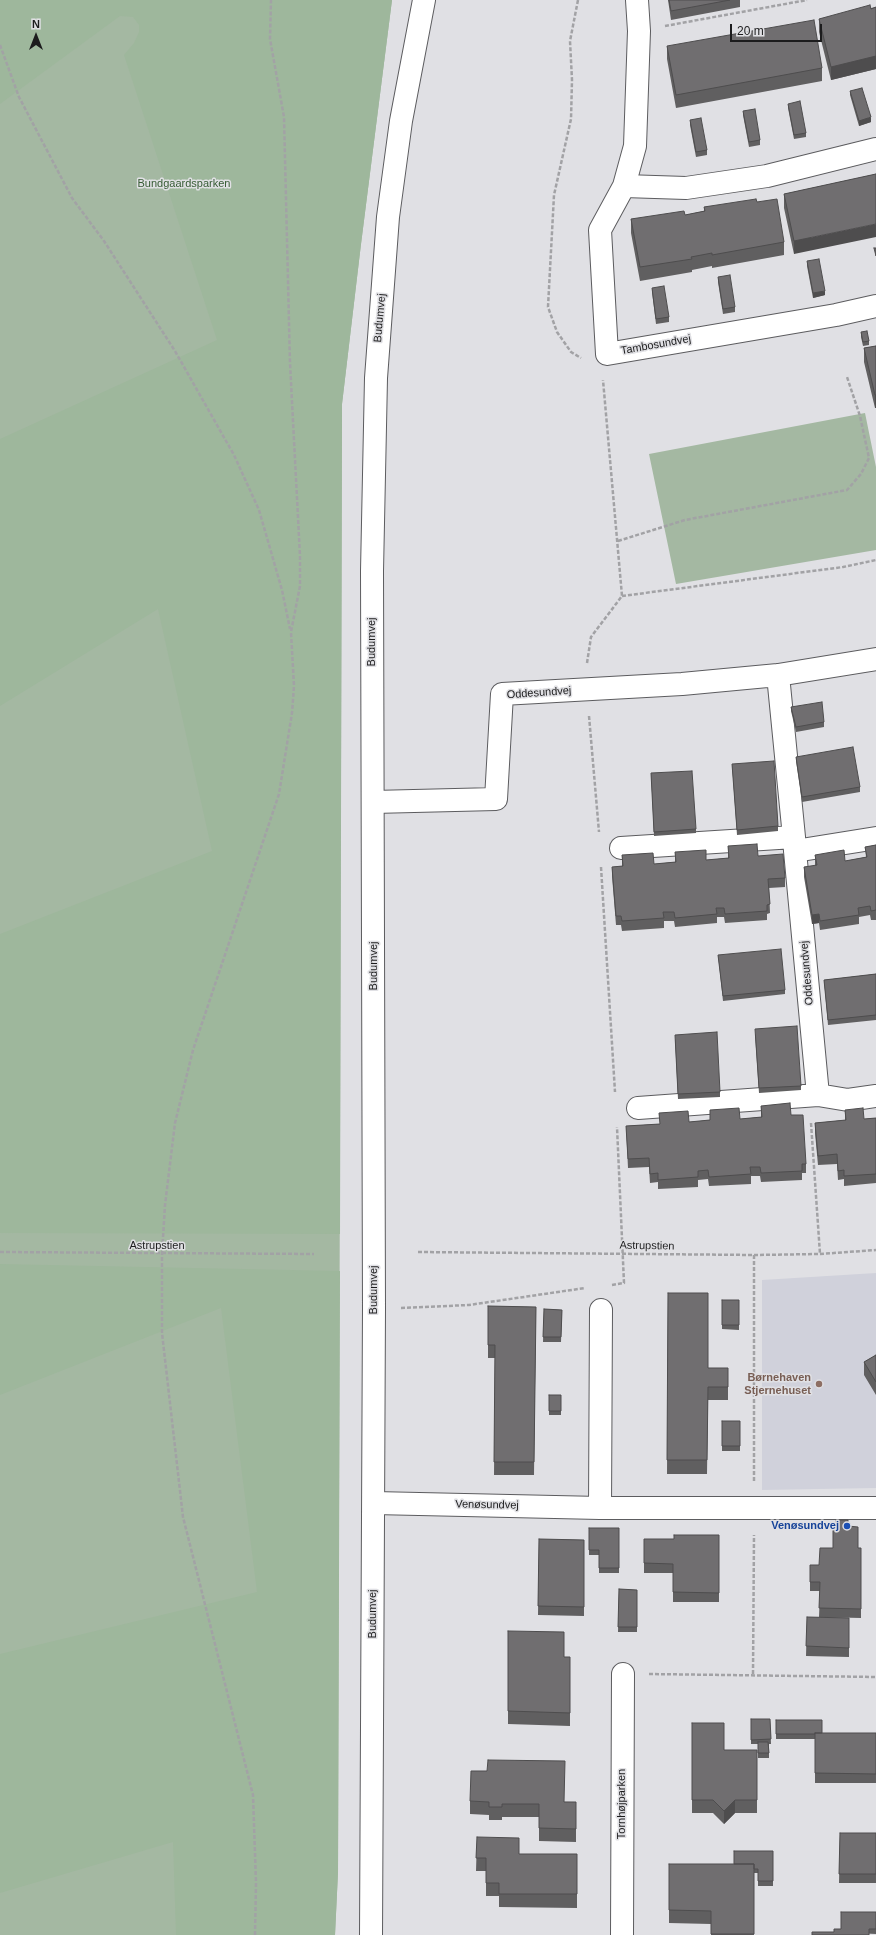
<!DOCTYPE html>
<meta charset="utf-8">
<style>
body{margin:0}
#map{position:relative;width:876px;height:1935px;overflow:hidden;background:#e0e0e4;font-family:Arial,sans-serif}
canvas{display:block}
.north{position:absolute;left:16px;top:16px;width:40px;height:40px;-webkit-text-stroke:3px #e0e0e4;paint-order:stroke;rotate:0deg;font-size:11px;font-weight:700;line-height:16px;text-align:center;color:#1c1c1d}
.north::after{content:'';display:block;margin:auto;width:14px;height:18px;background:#1c1c1d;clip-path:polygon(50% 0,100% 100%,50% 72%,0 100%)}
.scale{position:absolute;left:730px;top:24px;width:92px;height:18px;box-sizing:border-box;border:2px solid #1c1c1d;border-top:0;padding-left:5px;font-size:12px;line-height:14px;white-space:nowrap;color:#1c1c1d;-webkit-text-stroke:3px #e0e0e4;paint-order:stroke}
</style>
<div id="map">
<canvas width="876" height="1935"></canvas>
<div class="north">N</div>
<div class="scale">20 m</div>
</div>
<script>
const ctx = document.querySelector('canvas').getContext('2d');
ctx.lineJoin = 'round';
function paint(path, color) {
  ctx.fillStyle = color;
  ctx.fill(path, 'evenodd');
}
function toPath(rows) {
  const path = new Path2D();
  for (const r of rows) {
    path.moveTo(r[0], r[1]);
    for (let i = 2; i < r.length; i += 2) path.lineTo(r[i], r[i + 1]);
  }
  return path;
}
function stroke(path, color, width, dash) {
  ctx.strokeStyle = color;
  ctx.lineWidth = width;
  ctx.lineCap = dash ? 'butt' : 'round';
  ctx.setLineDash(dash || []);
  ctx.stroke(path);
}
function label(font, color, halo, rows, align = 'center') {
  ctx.font = font + ' Arial,sans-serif';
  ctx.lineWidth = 3;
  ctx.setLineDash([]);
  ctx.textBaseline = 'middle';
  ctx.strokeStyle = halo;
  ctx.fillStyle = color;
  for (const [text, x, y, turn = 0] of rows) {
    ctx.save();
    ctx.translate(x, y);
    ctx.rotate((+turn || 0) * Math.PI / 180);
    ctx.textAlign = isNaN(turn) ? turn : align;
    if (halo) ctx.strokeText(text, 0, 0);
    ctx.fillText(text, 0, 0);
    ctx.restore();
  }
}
const built = toPath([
 [876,1273,876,1488,762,1490,762,1280]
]);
const green = toPath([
 [0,0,392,0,361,244,342,404,338,1872,335,1935,0,1935],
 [865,413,876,467,876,550,676,584,649,454]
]);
const forest = toPath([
 [0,0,392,0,361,244,342,404,340,1234,0,1233,0,934,212,851,158,609,0,706,0,439,217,340,124,55,134,43,139,32,139,25,133,17,120,16,0,104],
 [0,1264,340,1271,338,1872,335,1935,176,1935,173,1842,0,1893,0,1654,257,1592,221,1308,0,1395]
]);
const path = toPath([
 [578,0,570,41,572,80,571,119,554,195,548,307,557,332,571,352,581,358],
 [665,26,807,0],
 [0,45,19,97,72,198,104,241,175,351,234,455,259,510,282,590,290,629],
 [618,541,685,520,847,490,861,474,869,458,860,416,847,377],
 [622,596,843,567,876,560],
 [587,663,591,637,622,596,603,380],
 [589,716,599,832],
 [601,867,615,1092],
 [811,1123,820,1254],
 [0,1252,314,1254],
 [418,1252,754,1255,820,1254,876,1250],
 [754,1255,754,1482],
 [612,1285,624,1283,617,1127],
 [401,1308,469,1305,585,1288],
 [649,1674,876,1677],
 [753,1674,754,1535],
 [255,1935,256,1883,253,1795,183,1517,162,1333,162,1254,165,1205,175,1123,193,1050,279,794,292,713,294,686,291,632,300,586,300,556,290,363,284,117,270,39,271,0]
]);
const minor = toPath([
 [637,0,639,31,635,146,624,186,600,230,607,354,836,315,876,306],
 [624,186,686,188,767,176,876,149],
 [778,675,794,837],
 [373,802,496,799,502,694,682,684,778,675,876,659],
 [621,848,794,837,795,851,876,838],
 [795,851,818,1095],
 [638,1108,818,1095,848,1100,876,1096],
 [374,1503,600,1508,876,1508],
 [600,1508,601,1310],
 [371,1935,374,1308,372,571,376,378,388,217,401,121,424,0],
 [622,1935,623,1674]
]);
const wall = toPath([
 [668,0,740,0,740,7,671,20],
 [876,7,876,69,831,80,819,32,819,19],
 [667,46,822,68,822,81,676,108,667,59],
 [850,91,871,122,859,126,850,95],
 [788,104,806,133,806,137,794,139,788,108],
 [743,111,760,140,760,145,749,147,743,115],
 [690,120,707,150,707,155,696,157,690,125],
 [876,174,794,254,784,208,784,194],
 [757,202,784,242,784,255,712,268,712,266,692,270,692,272,640,281,631,233,631,219,685,215,704,211,704,207],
 [807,261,825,295,813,298,807,266],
 [718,277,735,307,735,312,723,314,718,282],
 [652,288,669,317,669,322,656,324,652,292],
 [861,332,869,341,869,345,863,346,861,337],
 [876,346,876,408,875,408,864,362,864,348],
 [791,707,824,722,824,727,796,732,791,711],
 [796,757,860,787,860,792,802,802,796,761],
 [732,764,778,826,778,831,737,835],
 [651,773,696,829,696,833,654,836],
 [876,845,876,920,871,920,870,915,859,917,859,924,820,930,819,923,812,924,804,877,804,867,815,866,815,855,845,861,866,857,865,847],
 [728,846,758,856,785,878,785,887,769,888,770,913,767,914,767,920,725,923,724,917,717,917,717,923,675,927,674,921,664,921,664,928,622,931,621,925,616,925,612,876,612,867,622,866,622,855,654,864,675,862,675,852,706,860,728,858],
 [718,955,785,990,785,994,723,1001],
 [876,974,876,1020,828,1025,824,980],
 [755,1034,801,1086,801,1090,759,1093],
 [675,1039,720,1092,720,1097,678,1099],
 [761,1106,791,1115,806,1164,806,1173,802,1173,802,1180,761,1182,760,1176,751,1176,751,1184,709,1186,708,1179,698,1180,698,1187,658,1189,658,1182,650,1183,649,1167,628,1168,626,1126,660,1124,659,1113,689,1122,710,1120,710,1110,740,1119,761,1117],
 [845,1110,864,1119,876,1118,876,1183,844,1186,844,1179,838,1180,837,1164,818,1165,815,1133,815,1123,845,1120],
 [668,1293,708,1368,728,1368,728,1400,708,1400,707,1474,667,1474],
 [739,1300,739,1330,722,1329,722,1325],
 [488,1306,536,1307,534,1475,494,1475,495,1358,488,1358],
 [544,1309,562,1310,561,1342,543,1342],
 [876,1355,876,1395,864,1375,864,1362],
 [549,1395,561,1395,561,1415,549,1415],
 [722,1421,740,1421,740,1451,722,1451],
 [848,1526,858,1548,861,1548,861,1618,819,1617,820,1591,810,1591,810,1565,819,1565,833,1548],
 [589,1528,619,1528,619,1573,599,1573,599,1555,589,1555],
 [719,1535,719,1602,673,1602,673,1573,644,1573,644,1539,674,1539],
 [539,1539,584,1540,584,1616,538,1615],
 [619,1589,637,1590,637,1632,618,1632],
 [807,1617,849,1618,849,1657,806,1656],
 [508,1631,564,1657,570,1657,570,1726,508,1724],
 [751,1719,770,1719,771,1744,769,1744,769,1758,758,1758,758,1744,751,1744],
 [776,1720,822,1733,876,1733,876,1783,815,1783,815,1739,776,1739],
 [692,1723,724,1750,757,1750,757,1813,735,1813,724,1824,713,1813,692,1813],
 [470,1801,576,1802,576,1842,539,1841,539,1817,502,1817,502,1820,489,1820,489,1815,470,1814],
 [840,1833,876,1833,876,1883,839,1883],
 [477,1837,519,1854,577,1854,577,1908,499,1907,499,1896,486,1896,486,1871,476,1871],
 [773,1851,773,1886,758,1886,758,1873,754,1873,754,1935,711,1935,711,1924,669,1923,669,1864,734,1864],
 [876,1912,876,1934,834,1932,841,1929]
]);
const shadedWall = toPath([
 [876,55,876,69,831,80,831,67],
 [871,117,871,122,859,126,859,121],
 [876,224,876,237,794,254,794,241],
 [825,291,825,295,813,298,813,293],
 [875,395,876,395,876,408,875,408],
 [819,914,819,923,812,924,812,915],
 [735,1800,735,1813,724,1824,724,1811]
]);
const building = toPath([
 [669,0,730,0,671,11,669,0],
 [870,5,871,9,876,7,876,56,831,67,819,19,870,5],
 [814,20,822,68,676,95,667,46,814,20],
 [862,88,871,117,859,121,850,91,862,88],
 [800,101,806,133,794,135,788,104,800,101],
 [755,109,760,140,749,142,743,111,755,109],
 [701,118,707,150,696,152,690,120,701,118],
 [876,174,876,224,794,241,784,194,876,174],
 [756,199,757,202,777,199,784,242,712,255,712,253,691,257,692,259,640,267,631,219,684,211,685,215,705,211,704,207,756,199],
 [874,248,876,248,876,256,874,248],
 [819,259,825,291,813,293,807,261,819,259],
 [730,275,735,307,723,309,718,277,730,275],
 [664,286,669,317,656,319,652,288,664,286],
 [867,331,869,341,863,342,861,332,867,331],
 [876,346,876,395,875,395,864,348,876,346],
 [822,702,824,722,796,727,791,707,822,702],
 [853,747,860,787,802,797,796,757,853,747],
 [774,761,778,826,737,830,732,764,774,761],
 [692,771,696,829,654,832,651,773,692,771],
 [757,844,758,856,783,854,785,878,768,879,770,904,767,905,767,911,725,914,724,908,716,908,717,914,675,918,674,912,663,912,664,918,622,921,621,916,616,916,612,867,623,866,622,855,653,853,654,864,676,862,675,852,706,850,706,860,729,858,728,846,757,844],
 [876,845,876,910,871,911,870,906,858,908,859,915,820,921,819,914,812,915,804,867,817,865,815,855,844,850,845,861,867,857,865,847,876,845],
 [781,949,785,990,723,996,718,955,781,949],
 [876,974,876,1015,828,1020,824,980,876,974],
 [797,1026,801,1086,759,1088,755,1029,797,1026],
 [717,1032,720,1092,678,1094,675,1035,717,1032],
 [790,1103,791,1115,803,1115,806,1164,802,1164,802,1171,761,1173,760,1167,750,1167,751,1174,709,1177,708,1170,698,1171,698,1177,658,1180,658,1173,650,1174,649,1158,628,1159,626,1126,660,1124,659,1113,688,1111,689,1122,710,1120,710,1110,739,1108,740,1119,762,1117,761,1106,790,1103],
 [863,1108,864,1119,876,1118,876,1174,844,1176,844,1170,838,1171,837,1154,818,1156,815,1123,846,1120,845,1110,863,1108],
 [668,1293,708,1293,708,1368,728,1368,728,1387,708,1387,707,1460,667,1460,668,1293],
 [722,1300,739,1300,739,1325,722,1325,722,1300],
 [488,1306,536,1307,534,1462,494,1462,495,1345,488,1345,488,1306],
 [544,1309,562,1310,561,1337,543,1337,544,1309],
 [876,1355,876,1382,864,1362,876,1355],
 [549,1395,561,1395,561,1411,549,1411,549,1395],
 [722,1421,740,1421,740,1446,722,1446,722,1421],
 [836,1520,848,1520,848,1526,858,1527,858,1548,861,1548,861,1609,819,1608,820,1582,810,1582,810,1565,819,1565,820,1548,833,1548,833,1525,836,1525,836,1520],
 [589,1528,619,1528,619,1568,599,1568,599,1550,589,1550,589,1528],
 [674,1535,719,1535,719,1593,673,1592,673,1564,644,1563,644,1539,674,1539,674,1535],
 [539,1539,584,1540,584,1607,538,1606,539,1539],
 [619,1589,637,1590,637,1627,618,1627,619,1589],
 [807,1617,849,1618,849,1648,806,1646,807,1617],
 [508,1631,564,1632,564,1657,570,1657,570,1713,508,1711,508,1631],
 [751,1719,770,1719,771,1739,751,1740,751,1719],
 [776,1720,822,1720,822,1733,815,1733,815,1734,776,1734,776,1720],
 [692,1723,724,1723,724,1750,757,1750,757,1800,735,1800,724,1811,713,1800,692,1800,692,1723],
 [815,1733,876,1733,876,1774,815,1773,815,1733],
 [758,1742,768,1742,769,1753,758,1753,758,1742],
 [488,1760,565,1761,564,1802,576,1802,576,1829,539,1828,539,1804,502,1804,502,1807,489,1807,489,1802,470,1801,471,1771,487,1771,488,1760],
 [840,1833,876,1833,876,1874,839,1874,840,1833],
 [477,1837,519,1838,519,1854,577,1854,577,1894,499,1894,499,1883,486,1883,486,1858,476,1858,477,1837],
 [734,1851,773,1851,773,1881,758,1881,758,1869,754,1869,754,1864,734,1864,734,1851],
 [669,1864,754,1864,754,1934,711,1934,711,1911,669,1910,669,1864],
 [841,1912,876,1912,876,1929,869,1929,869,1935,812,1935,812,1932,834,1932,834,1929,841,1929,841,1912]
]);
const markers = [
 [819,1384,4,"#8d6e63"],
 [847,1526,4,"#1a4fb4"]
];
const parkNames = [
 ["Bundgaardsparken",184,184]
];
const streetNames = [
 ["Budumvej",380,318,-85],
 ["Tambosundvej",656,345,-10],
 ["Budumvej",372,642,-90],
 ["Oddesundvej",539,693,-4],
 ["Budumvej",374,966,-90],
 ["Oddesundvej",807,973,-95],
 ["Astrupstien",157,1246],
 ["Astrupstien",647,1246,1],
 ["Budumvej",374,1290,-90],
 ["Venøsundvej",487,1505,1],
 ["Budumvej",373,1614,-90],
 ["Tornhøjparken",622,1804,-90]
];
const educationNames = [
 ["Børnehaven",811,1378],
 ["Stjernehuset",811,1391]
];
const transitNames = [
 ["Venøsundvej",839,1526]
];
paint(built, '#d0d1db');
paint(green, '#a4b8a2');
paint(forest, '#9eb79c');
stroke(minor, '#5c5c5f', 24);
stroke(path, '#a2a2a5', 2.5, [4, 2]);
stroke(minor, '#fff', 22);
paint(wall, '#605f60');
paint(shadedWall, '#4e4d4e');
paint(building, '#706e70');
stroke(building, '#4e4d4e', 1);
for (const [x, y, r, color] of markers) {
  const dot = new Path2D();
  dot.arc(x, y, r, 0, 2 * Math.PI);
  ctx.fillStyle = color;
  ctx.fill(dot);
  stroke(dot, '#e0e0e4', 1.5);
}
label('11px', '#365b34', '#e0e0e4', parkNames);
label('11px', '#1c1c1d', '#e0e0e4', streetNames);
label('bold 11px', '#785e54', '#e0e0e4', educationNames, 'right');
label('bold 11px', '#164399', '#e0e0e4', transitNames, 'right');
</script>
